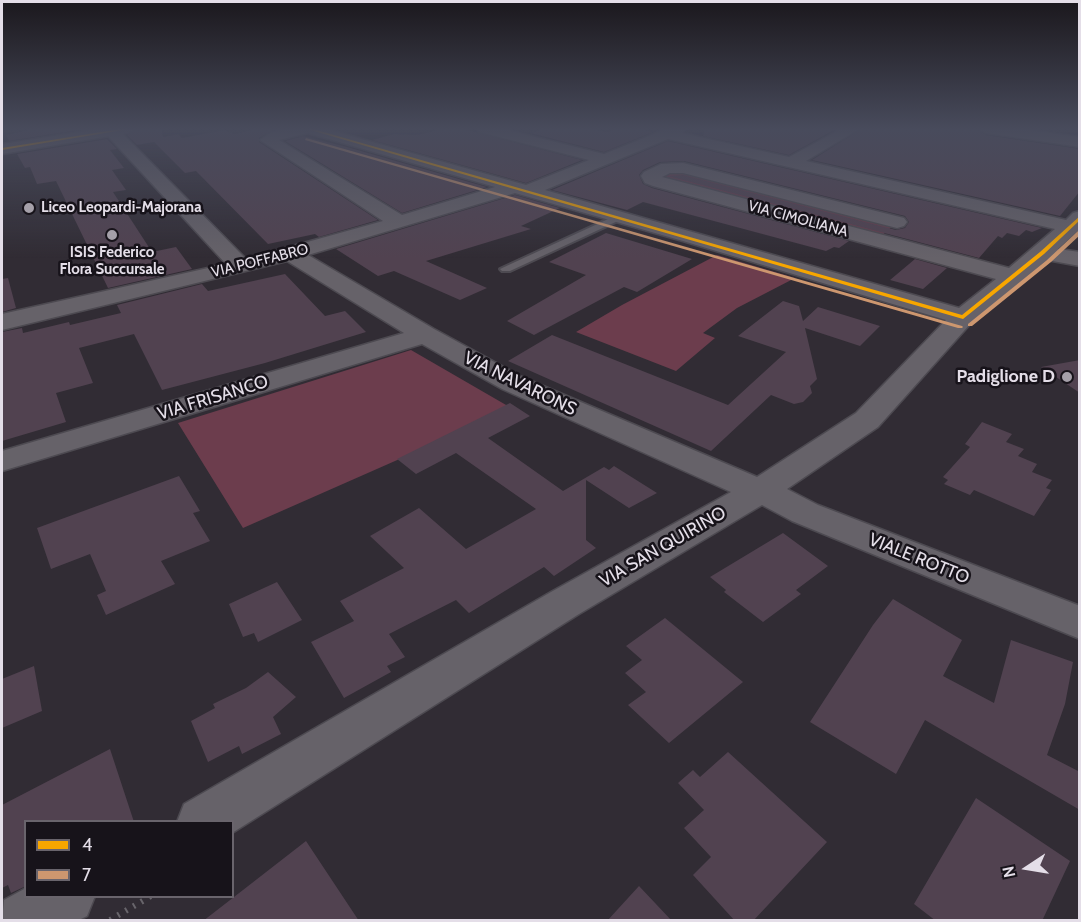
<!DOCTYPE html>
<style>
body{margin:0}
#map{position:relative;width:1081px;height:922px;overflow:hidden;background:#312c34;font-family:Cabin,sans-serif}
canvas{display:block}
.frame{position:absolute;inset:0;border:3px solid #e4dee8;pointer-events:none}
.legend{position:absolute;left:24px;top:820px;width:210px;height:78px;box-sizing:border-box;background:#17131a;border:2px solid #69646c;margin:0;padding:8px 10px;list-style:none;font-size:18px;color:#e4dee8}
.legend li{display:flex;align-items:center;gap:12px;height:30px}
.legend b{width:30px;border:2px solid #69646c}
.north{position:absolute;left:997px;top:838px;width:60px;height:60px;-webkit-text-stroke:4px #17131a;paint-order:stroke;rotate:258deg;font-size:16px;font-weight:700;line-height:24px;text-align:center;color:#e4dee8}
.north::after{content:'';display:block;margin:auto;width:21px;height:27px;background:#e4dee8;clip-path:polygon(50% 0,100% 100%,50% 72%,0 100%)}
</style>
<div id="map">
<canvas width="1081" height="922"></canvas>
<div class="frame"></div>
<ul class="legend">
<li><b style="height:8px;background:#f7a600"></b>4</li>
<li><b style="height:8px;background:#cd976f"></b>7</li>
</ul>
<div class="north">N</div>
</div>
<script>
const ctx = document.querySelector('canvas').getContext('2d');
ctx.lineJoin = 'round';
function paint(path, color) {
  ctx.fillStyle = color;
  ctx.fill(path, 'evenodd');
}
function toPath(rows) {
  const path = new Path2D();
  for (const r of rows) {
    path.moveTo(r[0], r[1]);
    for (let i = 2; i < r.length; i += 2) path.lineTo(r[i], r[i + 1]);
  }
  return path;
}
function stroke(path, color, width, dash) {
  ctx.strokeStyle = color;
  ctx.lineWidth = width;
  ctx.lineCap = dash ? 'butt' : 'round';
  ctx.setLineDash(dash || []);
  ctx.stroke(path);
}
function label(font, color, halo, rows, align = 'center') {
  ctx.font = font + ' Cabin,sans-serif';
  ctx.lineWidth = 5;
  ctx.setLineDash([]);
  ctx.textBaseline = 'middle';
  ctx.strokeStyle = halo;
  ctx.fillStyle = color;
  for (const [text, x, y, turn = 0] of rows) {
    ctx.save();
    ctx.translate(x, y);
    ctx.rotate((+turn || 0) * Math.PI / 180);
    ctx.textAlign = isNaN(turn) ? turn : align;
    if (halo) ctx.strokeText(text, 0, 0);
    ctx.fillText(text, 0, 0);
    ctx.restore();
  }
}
const green = toPath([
 [667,168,897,222,877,240,659,182],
 [717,255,795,278,737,308,703,333,715,338,676,371,576,332,622,305],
 [411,350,513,409,243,528,178,423]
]);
const building = toPath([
 [32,129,84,129,9,141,6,135],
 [137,129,162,129,163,137,178,134,182,138,224,130,235,134,255,129,276,129,259,138,259,142,378,220,319,237,315,234,268,244,196,171,185,173,154,142,137,145,127,135],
 [441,129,464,129,582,160,526,183,372,140,394,134,417,135],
 [544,129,592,129,607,132,616,129,641,129,653,132,604,152,530,133],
 [704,129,836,129,789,155,703,136],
 [861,129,977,129,986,135,1080,149,1080,191,1060,216,812,160],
 [303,136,347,147,487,187,402,213,285,141],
 [107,139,117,149,110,150,124,168,112,170,126,190,113,192,152,252,176,247,192,269,108,288,56,181,37,184,30,167,25,168,17,154],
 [668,141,1042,228,1032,232,1026,230,1019,236,1007,233,1002,238,998,236,979,258,668,176,683,175,896,230,905,228,909,222,905,216,684,161,660,162,643,170,639,175,643,184,652,188,849,241,839,248,834,247,826,251,643,202,627,210,552,190],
 [515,195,560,208,521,226,531,229,426,261,487,288,460,300,394,271,378,276,336,249],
 [606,233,692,259,637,292,624,287,534,335,507,321,586,275,549,262],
 [915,259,947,268,923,289,890,280],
 [285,274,325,316,345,311,366,332,265,363,162,390,134,334,79,348,93,383,56,393,66,422,2,441,2,332,22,328,23,333,69,322,70,325,121,313,117,305,202,284,208,291],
 [8,278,16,308,2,312,2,279],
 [783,301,799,306,803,321,818,307,880,326,860,346,805,328,817,379,810,386,812,393,803,402,794,404,771,395,711,451,508,361,552,335,728,405,786,352,738,336],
 [1080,360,1080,393,1041,367],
 [510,403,530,416,488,438,563,491,604,467,609,470,614,466,657,493,629,508,586,480,586,540,596,548,554,576,544,567,469,613,456,600,389,634,405,657,387,666,391,672,344,698,311,642,354,621,340,601,404,568,370,536,419,508,466,549,536,509,456,453,416,474,397,459],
 [982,422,1012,434,1006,442,1024,449,1018,456,1037,464,1032,472,1052,480,1046,488,1051,490,1034,516,974,490,970,495,944,484,948,480,943,477,970,447,965,444],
 [179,476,200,511,193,513,210,541,161,561,175,584,106,615,97,595,106,591,90,554,51,569,37,528],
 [783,533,828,566,796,590,801,594,763,622,724,592,726,590,710,577],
 [277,582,302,620,258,642,254,633,243,637,229,604],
 [893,599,962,640,943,676,994,703,1011,640,1073,662,1065,704,1047,755,1080,772,1080,810,925,720,896,774,810,722,873,625],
 [665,618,743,682,669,743,628,705,646,692,625,673,642,660,626,646],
 [34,666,42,711,2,728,2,679],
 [268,672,296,697,273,717,281,734,242,754,239,746,208,762,191,721,215,708,213,704,246,688],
 [110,749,134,822,26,822,26,886,11,893,8,885,2,888,2,805],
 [728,752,827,842,753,921,735,921,693,875,711,857,684,828,704,810,678,783,693,770,700,777],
 [976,798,1070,861,1042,921,936,921,914,904],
 [306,841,359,921,203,921,243,890],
 [639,886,672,921,607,921]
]);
const path = toPath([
 [110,920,151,896]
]);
const service = toPath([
 [619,214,624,217,622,219,510,271,502,271,500,269,619,214]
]);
const minor = toPath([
 [106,129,118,129,246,259,383,221,260,140,270,133,286,129,326,129,526,185,589,160,479,132,477,129,503,129,604,154,666,129,686,129,682,133,789,157,841,129,859,129,806,161,1066,220,1073,213,1080,211,1080,229,1058,249,1080,252,1080,266,1047,260,972,322,878,427,787,489,818,505,1080,606,1080,639,792,521,762,505,579,614,232,833,232,822,177,822,184,804,551,592,731,492,502,389,422,344,2,471,2,451,404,333,287,261,2,330,2,314,226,264,107,135,104,132,106,129],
 [308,133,495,187,402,215,279,140,308,133],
 [668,139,1055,229,1009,268,662,177,670,173,683,173,897,228,904,226,907,222,904,218,683,163,661,164,644,172,641,176,645,183,653,186,996,279,959,308,545,190,668,139],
 [515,193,683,241,946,320,856,413,757,477,522,377,434,329,308,255,515,193],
 [979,129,1020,129,1080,137,1080,147,986,133,979,129],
 [26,888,26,896,95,896,87,916,79,920,2,920,4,900,26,888]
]);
const tertiary = toPath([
 [99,129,135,129,128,133,2,154,2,144,99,129]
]);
const bus1 = toPath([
 [120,129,129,129,2,150,2,148,120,129],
 [307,129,313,129,962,315,1040,252,1080,216,1080,220,1044,254,963,319,307,129]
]);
const bus2 = toPath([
 [306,138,962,326,963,327,962,328,958,328,305,140,306,138],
 [1078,231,1080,231,1080,235,1051,262,972,326,968,326,968,324,1047,260,1078,231]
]);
const markers = [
 [29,208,6,"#a5a0a9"],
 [112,235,6,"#a5a0a9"],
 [1067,377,6,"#a5a0a9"]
];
const farPoinames = [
 ["Liceo Leopardi-Majorana",41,208],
 ["ISIS Federico",112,253,"center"],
 ["Flora Succursale",112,270,"center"]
];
const farStreetnames = [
 ["VIA CIMOLIANA",798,219,15],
 ["VIA POFFABRO",260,261,-14]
];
const poiNames = [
 ["Padiglione D",1055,377]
];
const streetNames = [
 ["VIA NAVARONS",520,384,26],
 ["VIA FRISANCO",213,398,-17],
 ["VIA SAN QUIRINO",663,547,-30],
 ["VIALE ROTTO",919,559,22]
];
paint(green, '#6c3d4d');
paint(building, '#514250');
stroke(service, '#4d4a51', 4);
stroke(minor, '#4d4a51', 3);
stroke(tertiary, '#4d4a51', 3);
stroke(path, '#68656b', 6, [2, 7]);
paint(service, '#666269');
paint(minor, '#666269');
paint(tertiary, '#666269');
paint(bus1, '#f7a600');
paint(bus2, '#cd976f');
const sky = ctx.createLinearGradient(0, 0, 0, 258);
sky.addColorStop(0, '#1b181d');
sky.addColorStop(0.5, '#484b5c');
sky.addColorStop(1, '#484b5c00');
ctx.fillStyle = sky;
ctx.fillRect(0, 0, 1081, 258);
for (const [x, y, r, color] of markers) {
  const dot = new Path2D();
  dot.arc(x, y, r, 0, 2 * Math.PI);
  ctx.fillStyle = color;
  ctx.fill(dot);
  stroke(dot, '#17131a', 2);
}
label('bold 15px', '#e4dee8', '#17131a', farPoinames, 'left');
label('15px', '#e4dee8', '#17131a', farStreetnames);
label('bold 18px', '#e4dee8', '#17131a', poiNames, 'right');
label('18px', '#e4dee8', '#17131a', streetNames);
</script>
